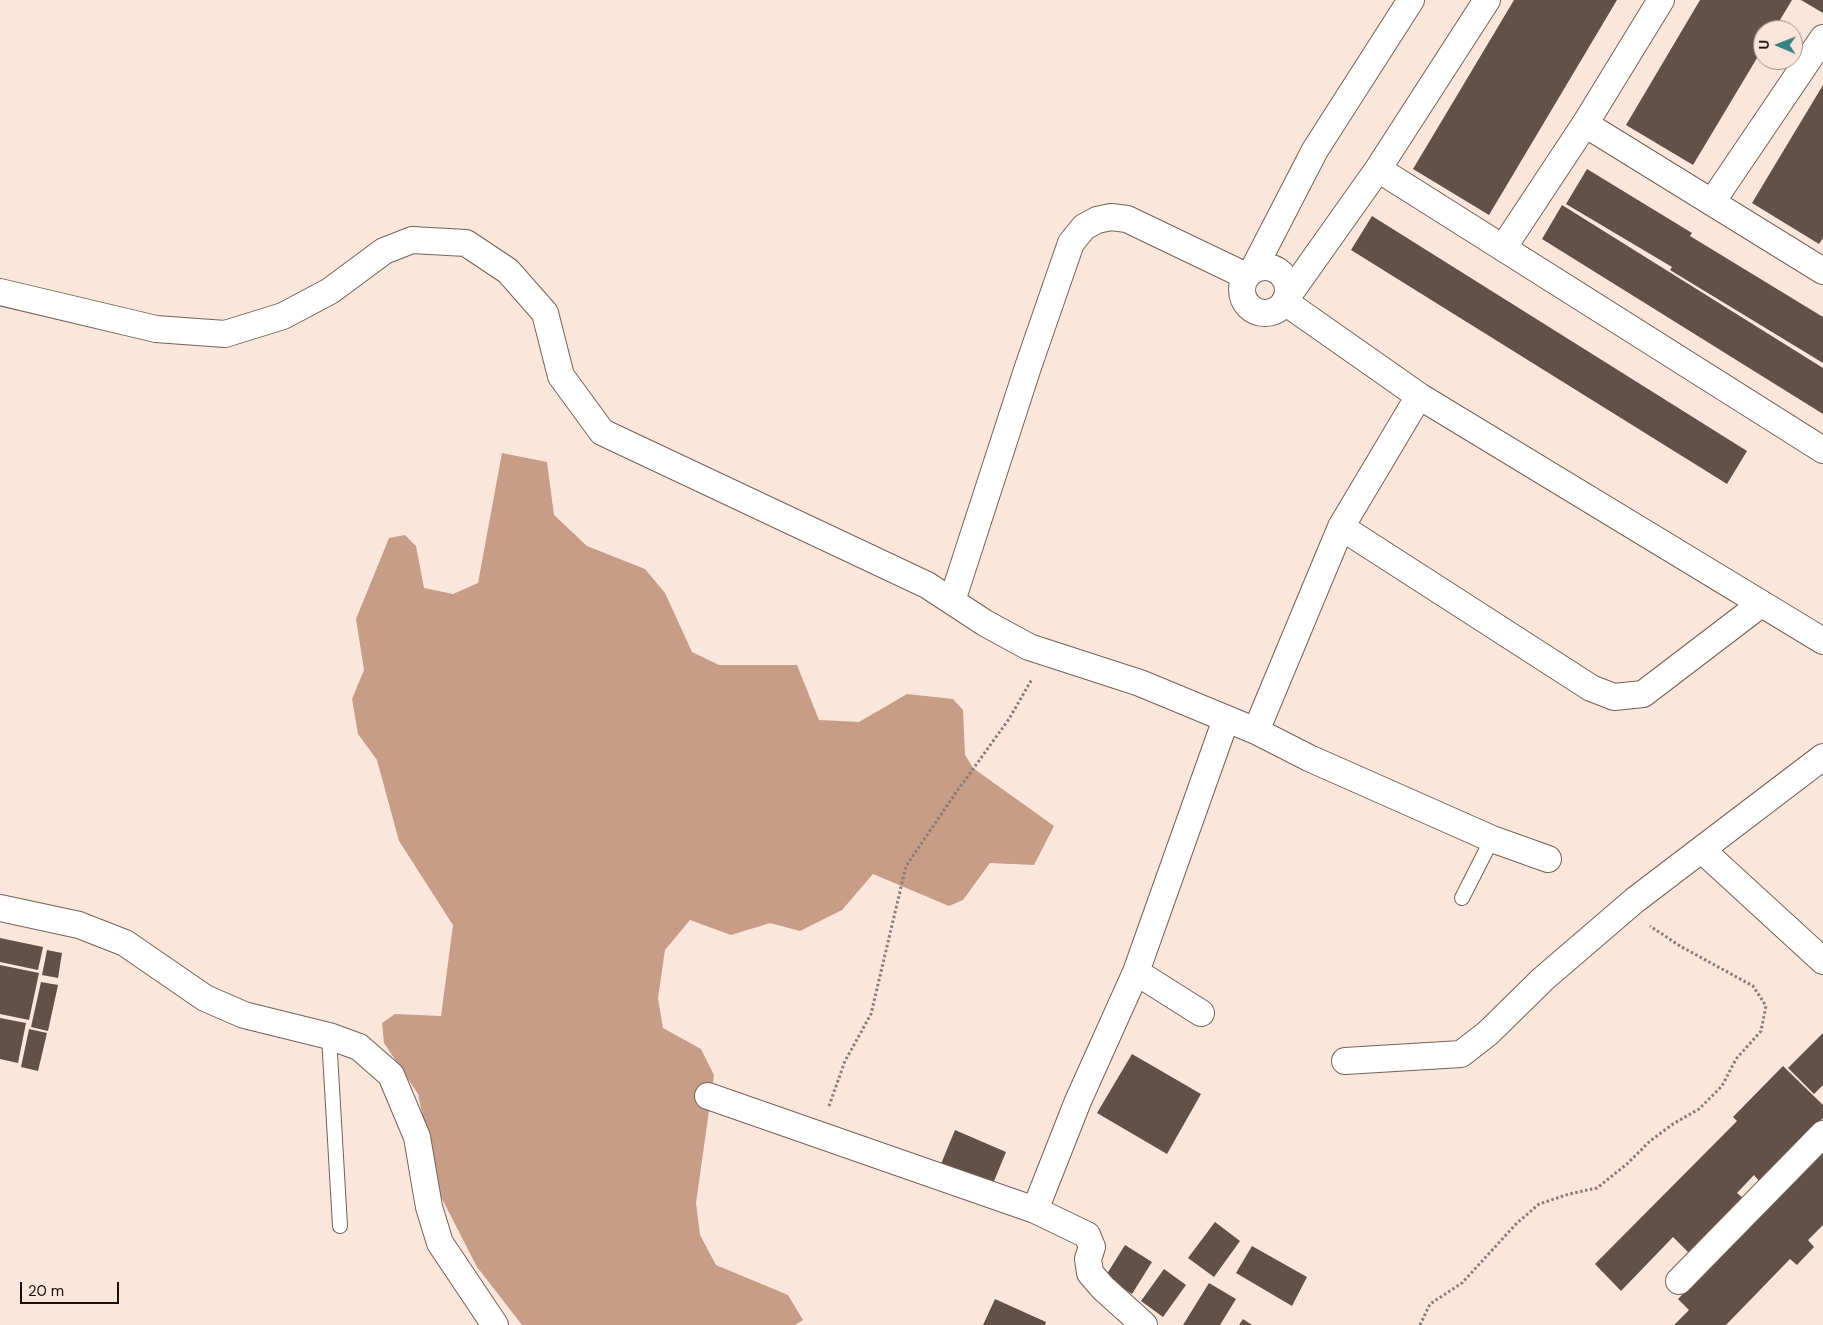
<!DOCTYPE html>
<style>
body{margin:0}
#map{position:relative;width:1823px;height:1325px;overflow:hidden;background:#fbe6dc;font-family:"DM Sans",sans-serif}
canvas{display:block}
.north{position:absolute;left:1753px;top:20px;width:50px;height:50px;box-sizing:border-box;background:#fbe6dc;border:1px solid #a09089;border-radius:50%;rotate:271deg;font-size:14px;font-weight:700;line-height:20px;text-align:center;color:#17100d}
.north::after{content:'';display:block;margin:auto;width:18px;height:22px;background:#388183;clip-path:polygon(50% 0,100% 100%,50% 72%,0 100%)}
.scale{position:absolute;left:20px;top:1282px;width:99px;height:22px;box-sizing:border-box;border:2px solid #17100d;border-top:0;padding-left:6px;font-size:15px;line-height:18px;white-space:nowrap;color:#17100d;-webkit-text-stroke:4px #fbe6dc;paint-order:stroke}
</style>
<div id="map">
<canvas width="1823" height="1325"></canvas>
<div class="north">U</div>
<div class="scale">20 m</div>
</div>
<script>
const ctx = document.querySelector('canvas').getContext('2d');
ctx.lineJoin = 'round';
function paint(path, color) {
  ctx.fillStyle = color;
  ctx.fill(path, 'evenodd');
}
function toPath(rows) {
  const path = new Path2D();
  for (const r of rows) {
    if (r.length === 3) {
      path.moveTo(r[0] + r[2], r[1]);
      path.arc(r[0], r[1], r[2], 0, 2 * Math.PI);
      continue;
    }
    path.moveTo(r[0], r[1]);
    for (let i = 2; i < r.length; i += 2) path.lineTo(r[i], r[i + 1]);
  }
  return path;
}
function stroke(path, color, width, dash) {
  ctx.strokeStyle = color;
  ctx.lineWidth = width;
  ctx.lineCap = dash ? 'butt' : 'round';
  ctx.setLineDash(dash || []);
  ctx.stroke(path);
}
const forest = toPath([
 [502,453,547,462,554,515,587,546,645,569,665,593,692,652,719,665,797,665,819,720,859,722,907,694,953,699,963,710,965,755,973,768,1054,826,1034,865,990,863,963,900,949,906,873,874,842,910,800,931,770,923,731,935,690,920,665,950,658,998,663,1028,701,1049,714,1075,696,1203,700,1235,716,1265,788,1295,803,1320,795,1325,522,1325,477,1267,438,1191,418,1094,384,1043,382,1023,395,1014,441,1016,453,925,399,841,377,760,358,734,352,699,364,670,356,619,389,538,405,535,416,546,424,588,453,594,478,583]
]);
const building = toPath([
 [1514,0,1617,0,1489,215,1413,169],
 [1700,0,1792,0,1774,30,1763,30,1763,48,1693,165,1626,125],
 [1801,0,1823,0,1823,13],
 [1823,85,1823,238,1819,244,1752,203],
 [1587,169,1692,233,1690,236,1823,317,1823,363,1670,270,1672,267,1566,204],
 [1562,205,1823,368,1823,414,1542,239],
 [1372,216,1747,451,1727,484,1351,250],
 [0,938,43,947,38,970,0,962],
 [47,950,62,953,58,978,42,975],
 [0,965,39,973,29,1020,0,1014],
 [41,982,58,985,48,1031,31,1027],
 [0,1018,26,1023,18,1063,0,1059],
 [29,1029,47,1033,38,1071,21,1067],
 [1823,1033,1823,1085,1814,1094,1788,1068],
 [1132,1054,1201,1094,1167,1154,1097,1113],
 [1783,1066,1823,1105,1823,1118,1760,1182,1754,1175,1737,1193,1743,1198,1689,1253,1673,1237,1621,1291,1595,1264,1737,1121,1733,1117],
 [955,1130,1006,1152,992,1186,941,1164],
 [1823,1151,1823,1225,1808,1240,1814,1247,1797,1265,1790,1259,1726,1325,1674,1325,1689,1310,1678,1299],
 [1215,1222,1240,1241,1214,1277,1188,1258],
 [1125,1245,1152,1262,1132,1294,1105,1277],
 [1252,1246,1307,1277,1292,1306,1236,1273],
 [1164,1269,1186,1285,1163,1317,1141,1301],
 [1209,1283,1236,1299,1220,1325,1183,1325],
 [995,1299,1046,1322,1045,1325,983,1325],
 [1243,1319,1252,1325,1239,1325]
]);
const path = toPath([
 [829,1106,845,1061,871,1014,906,866,955,794,1009,719,1032,679],
 [1420,1325,1430,1304,1462,1283,1516,1224,1539,1204,1569,1194,1597,1188,1627,1164,1650,1141,1673,1124,1699,1109,1722,1086,1736,1059,1761,1031,1766,1006,1753,986,1680,946,1650,926]
]);
const lane = toPath([
 [1462,898,1492,839],
 [329,1036,340,1226]
]);
const street = toPath([
 [1585,124,1823,271],
 [1378,169,1823,450],
 [1712,202,1823,38],
 [1503,248,1585,124,1661,0],
 [1265,290,23],
 [1253,270,1315,150,1411,0],
 [0,292,156,329,225,334,283,316,330,291,384,251,412,240,466,243,508,271,545,313,561,376,602,432,927,585,985,623,1029,647,1140,683,1256,731,1309,758,1492,839,1548,859],
 [1288,296,1378,169,1487,0],
 [1285,302,1419,396,1823,641],
 [1341,527,1591,688,1614,697,1643,694,1761,604],
 [952,601,1028,367,1071,243,1084,227,1097,220,1111,217,1127,219,1246,276],
 [1256,731,1341,527,1419,396],
 [1702,850,1823,961],
 [0,908,79,925,125,943,205,998,244,1015,329,1036,359,1047,391,1075,417,1137,429,1207,440,1243,495,1325],
 [1136,972,1201,1013],
 [1345,1061,1461,1054,1488,1033,1543,979,1635,900,1823,757],
 [708,1096,1035,1210,1087,1235,1092,1247,1088,1259,1090,1273,1103,1288,1144,1325],
 [1035,1210,1078,1101,1136,972,1226,719],
 [1679,1281,1823,1134]
]);
paint(forest, '#c79d87');
paint(building, '#625148');
stroke(lane, '#736158', 16);
stroke(street, '#736158', 28);
stroke(path, '#897b75', 3, [2.5, 2.5]);
stroke(lane, '#fff', 14);
stroke(street, '#fff', 26);
</script>
